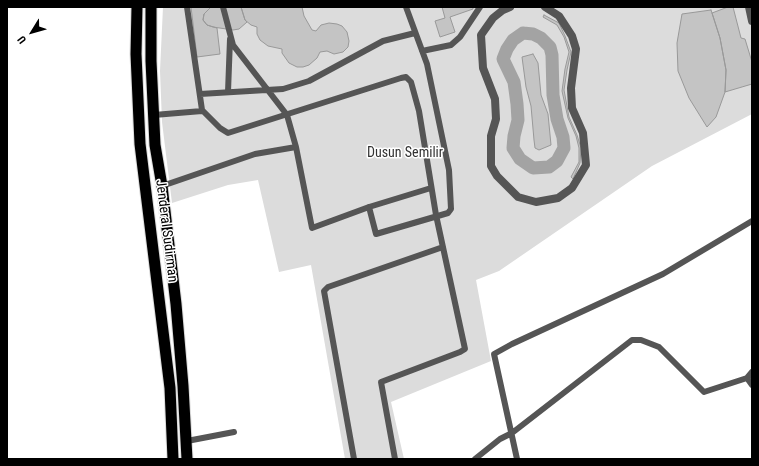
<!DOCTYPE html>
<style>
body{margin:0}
#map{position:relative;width:759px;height:466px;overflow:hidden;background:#fff;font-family:"Roboto Condensed",sans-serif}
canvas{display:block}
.frame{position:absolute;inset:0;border:8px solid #000;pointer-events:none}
.north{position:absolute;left:12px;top:12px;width:40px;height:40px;-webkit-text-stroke:3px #fff;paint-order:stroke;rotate:233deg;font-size:11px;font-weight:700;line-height:16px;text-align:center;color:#000}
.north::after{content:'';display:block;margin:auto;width:14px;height:18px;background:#000;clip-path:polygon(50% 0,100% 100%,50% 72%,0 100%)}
</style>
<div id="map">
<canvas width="759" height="466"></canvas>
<div class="frame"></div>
<div class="north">U</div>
</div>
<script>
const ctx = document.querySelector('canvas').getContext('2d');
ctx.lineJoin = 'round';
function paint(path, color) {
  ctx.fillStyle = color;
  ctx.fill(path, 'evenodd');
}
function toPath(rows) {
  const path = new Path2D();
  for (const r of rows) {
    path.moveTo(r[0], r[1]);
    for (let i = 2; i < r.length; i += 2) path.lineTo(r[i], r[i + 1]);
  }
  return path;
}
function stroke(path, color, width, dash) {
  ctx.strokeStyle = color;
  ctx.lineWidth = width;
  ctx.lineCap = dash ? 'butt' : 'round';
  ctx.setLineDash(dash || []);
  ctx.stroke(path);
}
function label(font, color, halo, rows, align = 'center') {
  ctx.font = font + ' "Roboto Condensed",sans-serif';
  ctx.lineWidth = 3;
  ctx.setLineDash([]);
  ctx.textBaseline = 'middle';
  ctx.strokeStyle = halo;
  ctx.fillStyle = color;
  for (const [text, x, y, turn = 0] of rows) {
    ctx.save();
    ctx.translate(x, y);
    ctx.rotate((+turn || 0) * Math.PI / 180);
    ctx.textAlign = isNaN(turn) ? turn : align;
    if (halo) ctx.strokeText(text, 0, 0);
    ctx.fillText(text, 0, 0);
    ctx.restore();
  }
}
const green = toPath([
 [163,7,752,7,752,114,652,166,499,271,476,280,491,361,391,402,404,459,345,459,311,265,279,272,258,180,228,185,172,203,162,122,160,71]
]);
const canal = toPath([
 [523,33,533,34,541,38,550,47,552,55,553,95,557,119,563,137,564,148,557,161,549,167,533,168,520,159,513,148,514,136,518,120,517,104,514,82,503,59,507,49,513,40,523,33]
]);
const building = toPath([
 [191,7,211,7,204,14,203,20,207,25,217,28,220,54,197,57,191,7],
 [211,7,241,7,245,20,247,22,239,29,233,30,213,27,207,25,203,20,204,14,211,7],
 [241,7,302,7,304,16,312,30,316,31,321,25,329,23,337,24,342,26,347,32,349,41,348,47,343,52,334,54,327,51,320,52,317,58,309,65,303,67,297,67,289,63,282,53,282,49,268,46,260,40,257,34,257,27,251,25,245,20,241,7],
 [442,7,473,7,473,9,450,17,455,32,440,37,435,21,445,18,442,7],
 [728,7,733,7,741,38,745,39,752,62,752,84,725,92,726,70,720,38,712,13,728,7],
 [711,10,720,38,726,70,725,92,716,117,707,127,689,98,678,71,677,43,682,14,711,10],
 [544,15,559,23,565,36,571,52,567,70,564,90,569,117,577,135,581,148,580,163,573,179,571,177,579,162,579,148,576,136,568,118,562,91,565,69,569,52,564,37,557,25,543,17,544,15],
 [533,54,538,63,541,95,548,114,551,145,539,150,535,148,534,140,531,106,526,87,522,57,533,54]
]);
const service = toPath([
 [187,7,202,110,220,128,228,133,401,78,406,77,411,82,419,111,436,215,465,349,460,352,381,382,395,459],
 [223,7,233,45,287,115,296,147,312,228,369,207,431,188],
 [422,51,451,45,460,37,480,7],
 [228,92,230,39],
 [200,94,283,89,309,81,383,41,415,33],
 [154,115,202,111],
 [162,186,255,154,296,147],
 [369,207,376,234,448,213,451,209,449,170,427,64,406,7],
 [747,378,752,385],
 [187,441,234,432],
 [354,459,324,291,328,287,443,247],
 [475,459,500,439,512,433,632,340,641,340,659,347,704,392,747,378,752,372],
 [517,459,494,354,512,344,663,274,752,221]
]);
const pedestrian = toPath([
 [510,7,503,10,493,18,481,35,483,68,495,99,496,119,491,136,491,166,497,176,518,197,536,202,558,198,572,188,586,165,583,133,572,108,571,88,576,49,572,36,559,16,545,7],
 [749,7,752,21]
]);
const trunk = toPath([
 [137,7,136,54,140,144,170,388,173,459],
 [151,7,151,61,155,145,162,186,176,304,183,386,187,459]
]);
const parkNames = [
 ["Dusun Semilir",405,153]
];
const streetNames = [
 ["Jenderal Sudirman",166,231,83]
];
paint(green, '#dcdcdc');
stroke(canal, '#a3a3a3', 13);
paint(building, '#c4c4c4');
stroke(building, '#999', 1);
stroke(trunk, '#dbdbdb', 13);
stroke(service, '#555', 6);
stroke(pedestrian, '#555', 8);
stroke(trunk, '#000', 11);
label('14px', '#333', '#fff', parkNames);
label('14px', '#000', '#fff', streetNames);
</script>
